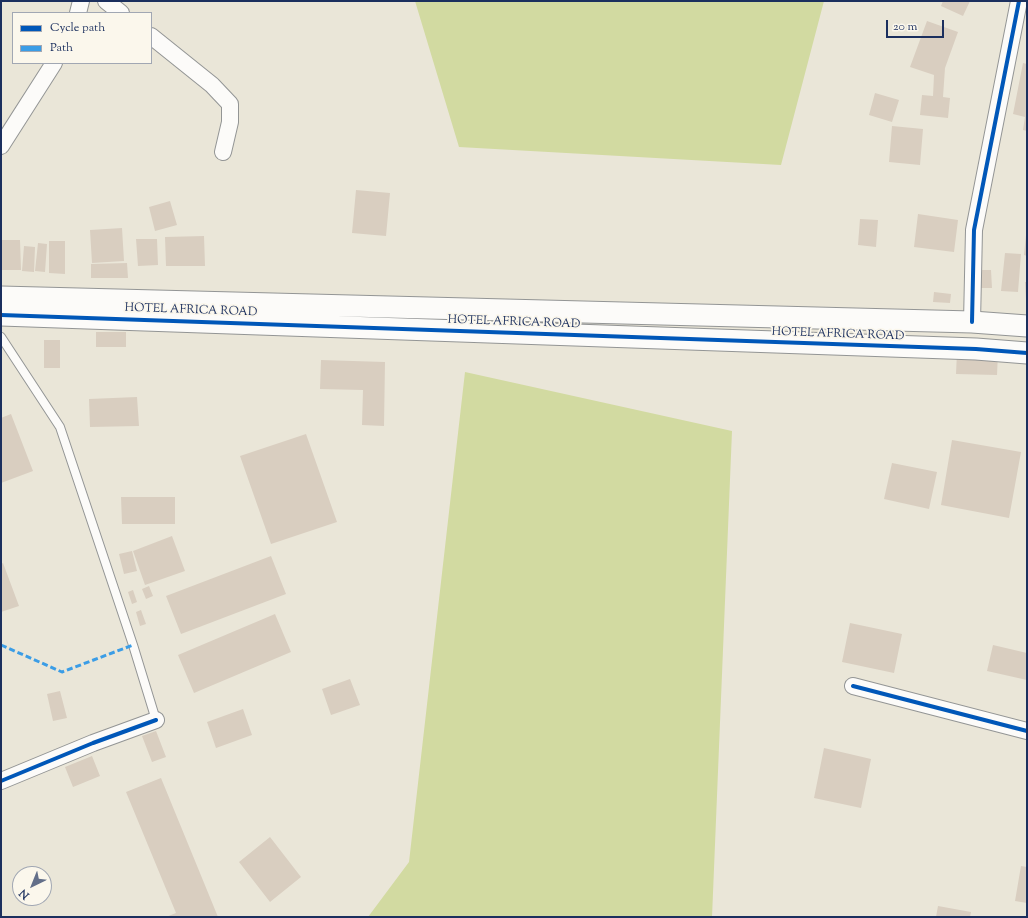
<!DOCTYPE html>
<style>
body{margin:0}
#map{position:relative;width:1028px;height:918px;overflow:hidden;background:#eae6d8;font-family:"Sorts Mill Goudy",serif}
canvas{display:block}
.frame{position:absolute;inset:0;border:2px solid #1b2f5e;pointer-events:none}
.legend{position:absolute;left:12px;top:12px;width:140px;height:52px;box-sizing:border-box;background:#fbf7ec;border:1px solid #a1a7b3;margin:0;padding:5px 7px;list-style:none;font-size:12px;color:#1b2f5e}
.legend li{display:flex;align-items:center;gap:8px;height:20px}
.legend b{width:20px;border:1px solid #a1a7b3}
.north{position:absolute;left:12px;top:866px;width:40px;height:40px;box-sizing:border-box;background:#fbf7ec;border:1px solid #a1a7b3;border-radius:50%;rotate:223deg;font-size:11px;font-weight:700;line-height:16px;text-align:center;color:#1b2f5e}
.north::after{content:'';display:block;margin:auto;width:14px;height:18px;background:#636f89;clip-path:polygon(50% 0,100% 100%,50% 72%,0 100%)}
.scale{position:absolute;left:886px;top:20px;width:58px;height:18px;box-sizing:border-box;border:2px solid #1b2f5e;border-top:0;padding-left:5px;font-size:12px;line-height:14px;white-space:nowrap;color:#1b2f5e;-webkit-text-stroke:3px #fbf7ec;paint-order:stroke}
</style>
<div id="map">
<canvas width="1028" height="918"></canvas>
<div class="frame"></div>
<ul class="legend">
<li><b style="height:5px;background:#0057b8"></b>Cycle path</li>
<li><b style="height:5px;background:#3b9de6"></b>Path</li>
</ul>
<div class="north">N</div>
<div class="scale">20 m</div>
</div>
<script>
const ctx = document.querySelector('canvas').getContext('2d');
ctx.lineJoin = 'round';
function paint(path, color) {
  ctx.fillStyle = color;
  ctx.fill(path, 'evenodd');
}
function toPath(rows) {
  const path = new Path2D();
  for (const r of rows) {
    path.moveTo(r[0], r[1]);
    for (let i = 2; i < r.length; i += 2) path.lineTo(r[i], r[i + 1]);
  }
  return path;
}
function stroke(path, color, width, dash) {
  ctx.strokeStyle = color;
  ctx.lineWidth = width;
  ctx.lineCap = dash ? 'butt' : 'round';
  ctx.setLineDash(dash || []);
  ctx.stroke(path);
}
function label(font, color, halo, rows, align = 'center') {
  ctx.font = font + ' "Sorts Mill Goudy",serif';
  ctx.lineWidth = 3.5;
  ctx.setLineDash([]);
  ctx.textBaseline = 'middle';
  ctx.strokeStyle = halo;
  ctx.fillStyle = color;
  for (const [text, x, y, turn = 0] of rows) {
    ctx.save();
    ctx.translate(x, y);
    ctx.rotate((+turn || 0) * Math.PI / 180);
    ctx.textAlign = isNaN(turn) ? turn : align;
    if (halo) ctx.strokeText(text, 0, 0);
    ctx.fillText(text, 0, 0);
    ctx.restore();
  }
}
const green = toPath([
 [415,1,824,1,781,165,459,147],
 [465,372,732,431,712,917,368,917,409,862]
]);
const building = toPath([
 [943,1,970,1,963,16,941,6],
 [927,21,958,32,945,68,943,97,950,98,948,118,920,115,922,95,933,96,934,75,910,67],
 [1023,63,1027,64,1027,131,1023,130,1025,117,1013,114],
 [875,93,899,100,892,122,869,115],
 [892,126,923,129,920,165,889,162],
 [356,190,390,193,386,236,352,233],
 [170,201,177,225,155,231,149,207],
 [918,214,958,220,954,252,914,247],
 [860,219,878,220,876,247,858,245],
 [122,228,124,261,92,263,90,230],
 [1026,235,1027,235,1027,256,1024,255],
 [204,236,205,266,166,266,165,237],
 [136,239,157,239,158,265,138,266],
 [1,240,20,240,21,270,1,270],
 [49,241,65,241,65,274,49,273],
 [38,243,47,244,45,272,35,271],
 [24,246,35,247,34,272,22,271],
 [1005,253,1021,254,1018,292,1001,291],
 [127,263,128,278,91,278,91,264],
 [980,270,991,270,992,288,981,288],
 [1025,282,1027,282,1027,298,1026,299],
 [934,292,951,294,950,303,933,302],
 [96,332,126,332,126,347,96,347],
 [44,340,60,340,60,368,44,368],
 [957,352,998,353,997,375,956,374],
 [321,360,385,362,384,426,362,425,363,390,320,389],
 [137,397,139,426,90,427,89,399],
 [11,414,33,471,1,483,1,418],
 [306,434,337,522,271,544,240,456],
 [952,440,1021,452,1009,518,941,505],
 [892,463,937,472,929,509,884,499],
 [121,497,175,497,175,524,122,524],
 [172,536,185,571,145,585,133,551],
 [132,551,137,571,124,574,119,554],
 [271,556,286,594,181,634,166,596],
 [3,563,19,606,1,612,1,564],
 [149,586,153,596,146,599,142,589],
 [133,590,137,602,132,604,128,592],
 [141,610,146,624,140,626,136,612],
 [275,614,291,652,194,693,178,655],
 [850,623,902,634,894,673,842,662],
 [993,645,1027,653,1027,680,987,671],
 [350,679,360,705,331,715,322,689],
 [60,691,67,718,53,721,47,694],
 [243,709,252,735,216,748,207,722],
 [156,731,166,757,152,762,142,736],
 [824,748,871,759,861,808,814,798],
 [92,756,100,776,73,787,65,767],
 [161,778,218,917,166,917,176,913,126,792],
 [270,837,301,877,270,902,239,862],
 [1021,866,1027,867,1027,903,1015,901],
 [938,906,971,912,970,917,936,917]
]);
const service = toPath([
 [1,337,60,427,133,645,156,720]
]);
const minor = toPath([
 [106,1,121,13],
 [78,13,81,1],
 [151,36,212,85,230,104,230,122,223,152],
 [1,146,54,63],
 [972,322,974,230,1019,1],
 [853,686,1027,731],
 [1,781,93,743,156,720]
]);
const tertiary = toPath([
 [1,297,972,322,1027,326],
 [1,315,976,349,1027,353]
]);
const quiet = toPath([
 [1,645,62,672,133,645]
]);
const cycleway = toPath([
 [1,315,976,349,1027,353],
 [972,322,974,230,1019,1],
 [853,686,1027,731],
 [1,781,93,743,156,720]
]);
const streetNames = [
 ["HOTEL AFRICA ROAD",191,311,2],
 ["HOTEL AFRICA ROAD",514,323,2],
 ["HOTEL AFRICA ROAD",838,335,2]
];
paint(green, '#d2daa1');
paint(building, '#d9cec0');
stroke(service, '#939595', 10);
stroke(minor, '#939595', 18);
stroke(tertiary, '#939595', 23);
stroke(service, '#fcfbf9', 8);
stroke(minor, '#fcfbf9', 16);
stroke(tertiary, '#fcfbf9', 21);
stroke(quiet, '#3b9de6', 3, [6, 3]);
stroke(cycleway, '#0057b8', 4);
label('12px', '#1b2f5e', '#fbf7ec', streetNames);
</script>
